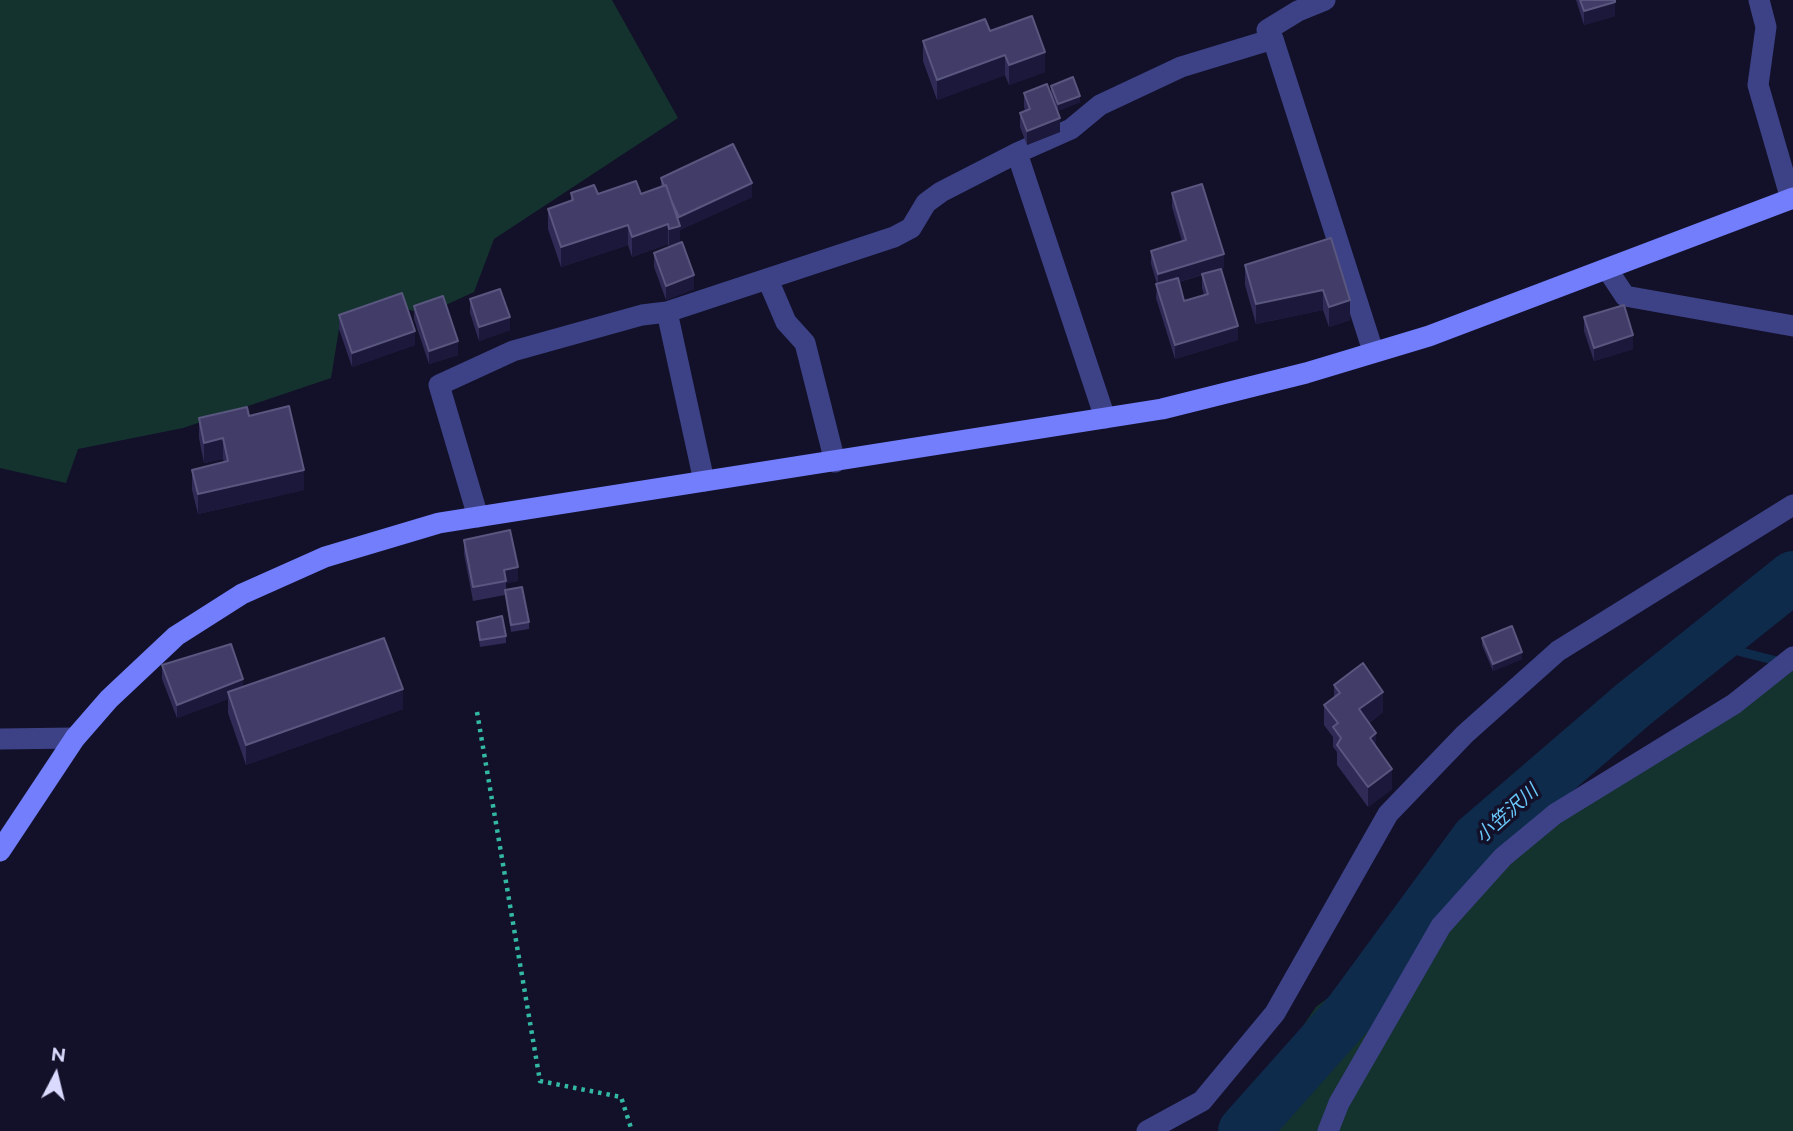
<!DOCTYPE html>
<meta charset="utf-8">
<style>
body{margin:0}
#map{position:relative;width:1793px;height:1131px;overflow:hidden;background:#131129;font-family:Raleway,sans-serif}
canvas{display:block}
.north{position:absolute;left:21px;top:1040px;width:70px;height:70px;-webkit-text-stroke:5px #131129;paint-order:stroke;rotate:7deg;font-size:19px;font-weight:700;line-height:28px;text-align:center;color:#dadafe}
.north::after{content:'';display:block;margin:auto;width:24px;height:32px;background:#dadafe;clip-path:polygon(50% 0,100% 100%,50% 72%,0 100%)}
</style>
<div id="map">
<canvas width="1793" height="1131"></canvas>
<div class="north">N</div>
</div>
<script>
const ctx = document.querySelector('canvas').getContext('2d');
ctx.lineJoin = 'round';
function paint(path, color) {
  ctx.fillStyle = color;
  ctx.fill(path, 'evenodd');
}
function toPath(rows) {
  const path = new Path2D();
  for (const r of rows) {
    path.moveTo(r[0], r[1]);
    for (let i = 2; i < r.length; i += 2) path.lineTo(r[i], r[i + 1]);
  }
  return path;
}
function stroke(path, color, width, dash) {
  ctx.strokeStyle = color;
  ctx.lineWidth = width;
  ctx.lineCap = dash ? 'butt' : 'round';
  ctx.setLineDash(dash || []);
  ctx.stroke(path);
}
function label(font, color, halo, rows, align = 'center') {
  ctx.font = font + ' Raleway,"Noto Sans JP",sans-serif';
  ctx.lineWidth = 7;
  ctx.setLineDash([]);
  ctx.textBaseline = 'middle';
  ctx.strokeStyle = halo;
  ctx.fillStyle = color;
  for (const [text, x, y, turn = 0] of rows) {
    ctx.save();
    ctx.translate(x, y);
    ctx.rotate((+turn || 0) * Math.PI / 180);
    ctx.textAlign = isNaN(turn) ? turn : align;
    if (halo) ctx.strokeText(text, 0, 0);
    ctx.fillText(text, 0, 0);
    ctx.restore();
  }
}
const green = toPath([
 [0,0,612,0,678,118,494,239,474,292,424,315,402,307,339,329,331,378,183,428,78,449,66,483,0,468],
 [1793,669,1793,1131,1231,1131,1316,1007,1464,894,1566,807]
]);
const stream = toPath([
 [1710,644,1781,662]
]);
const river = toPath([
 [1244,1131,1350,1012,1477,839,1634,704,1793,577]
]);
const path = toPath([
 [477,712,540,1081,621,1097,632,1131]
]);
const street = toPath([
 [1325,0,1298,11,1267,30,1273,39,1373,351],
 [1759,0,1766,27,1758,85,1791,199],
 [1017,153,1105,418],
 [1607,269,1625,296,1793,326],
 [768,280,786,322,805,343,835,462],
 [667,312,704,481],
 [478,517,439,385,513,351,642,315,667,312,894,237,911,228,926,203,941,192,1017,153,1071,129,1100,105,1181,67,1273,39],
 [0,739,75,738],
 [1147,1131,1202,1101,1275,1013,1388,814,1465,734,1558,651,1793,505],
 [1328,1131,1339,1103,1441,926,1503,857,1555,814,1734,704,1793,657]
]);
const secondary = toPath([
 [0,851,75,738,109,699,176,636,242,594,325,557,439,523,1162,409,1306,373,1429,336,1793,198]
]);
const wall = toPath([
 [1576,0,1615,0,1615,16,1584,25],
 [990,31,1045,72,1009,85,1005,75,937,100,923,61,923,41],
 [1051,86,1080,102,1058,111,1060,132,1027,145,1020,127,1020,113,1025,111,1024,107,1024,93,1051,93],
 [661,178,752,197,680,230,680,243,694,289,666,300,654,267,654,253,669,247,668,244,632,257,628,245,561,267,548,229,548,209,571,201,571,193,641,194,661,187],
 [1172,193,1224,268,1216,270,1238,340,1175,359,1156,298,1157,284,1151,264,1151,251,1182,241,1172,207],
 [1202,275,1202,288,1204,295,1184,301,1179,282],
 [1331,238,1350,320,1329,327,1323,310,1256,324,1245,285,1245,265],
 [470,299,510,330,479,341,470,313],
 [414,306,458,355,429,364,414,319],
 [339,315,415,345,352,367,339,329],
 [1584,317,1633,349,1594,361,1584,331],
 [249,416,304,490,198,514,192,490,192,470,224,462,223,459,204,463,199,438,199,418],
 [464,540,518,581,506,583,506,590,529,622,529,629,511,632,505,595,473,601,464,554],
 [477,622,506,636,506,643,480,647,477,628],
 [1482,638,1522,659,1493,671,1482,645],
 [162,665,243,687,403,709,246,765,228,713,228,699,177,718,162,679],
 [1334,685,1383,712,1369,723,1376,747,1392,789,1368,807,1337,765,1337,752,1333,747,1333,737,1324,725,1324,705,1334,698]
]);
const shadedWall = toPath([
 [1615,2,1615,16,1584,25,1584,11],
 [1045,52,1045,72,1009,85,1009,65],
 [1005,55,1005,75,937,100,937,80],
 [1080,96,1080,102,1058,111,1058,104],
 [1060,118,1060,132,1027,145,1027,131],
 [752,183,752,197,680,230,680,246,669,249,669,229,679,226,679,217],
 [668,224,668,244,632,257,632,237],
 [628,225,628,245,561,267,561,247],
 [1224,254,1224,268,1158,288,1158,274],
 [694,275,694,289,666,300,666,286],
 [1323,290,1323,310,1256,324,1256,304],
 [1350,300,1350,320,1329,327,1329,307],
 [510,317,510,330,479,341,479,327],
 [1238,326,1238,340,1175,359,1175,345],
 [415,331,415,345,352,367,352,353],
 [1633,335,1633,349,1594,361,1594,348],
 [458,341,458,355,429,364,429,351],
 [223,438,223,459,204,463,204,443],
 [304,470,304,490,198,514,198,494],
 [518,567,518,581,506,583,504,570],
 [1522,652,1522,659,1493,671,1493,664],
 [243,679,243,693,228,692,228,699,177,718,177,705],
 [403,689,403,709,246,765,246,745],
 [1383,692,1383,712,1359,730,1359,709],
 [1376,733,1376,753,1370,738],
 [1392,769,1392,789,1368,807,1368,787]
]);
const building = toPath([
 [1580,0,1615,0,1615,2,1584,11,1580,0],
 [1032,16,1045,52,1009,65,1005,55,937,80,923,41,985,19,990,31,1032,16],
 [1073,77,1080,96,1058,104,1051,86,1073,77],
 [1047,84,1060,118,1027,131,1020,113,1030,109,1024,93,1047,84],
 [733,144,752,183,679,217,672,202,666,185,664,186,661,178,733,144],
 [636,181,641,194,666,185,680,226,669,229,668,224,632,237,628,225,561,247,548,209,573,200,571,193,594,185,598,194,636,181],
 [1202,184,1224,254,1158,274,1151,251,1186,240,1172,193,1202,184],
 [1331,238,1350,300,1329,307,1323,290,1256,304,1245,265,1331,238],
 [682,242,694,275,666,286,654,253,682,242],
 [1221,269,1238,326,1175,345,1156,284,1178,278,1184,301,1208,294,1202,274,1221,269],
 [500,289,510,317,479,327,470,299,500,289],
 [402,293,415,331,352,353,339,315,402,293],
 [443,296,458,341,429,351,414,306,443,296],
 [1624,305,1633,335,1594,348,1584,317,1624,305],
 [289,406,304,470,198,494,192,470,228,461,223,438,204,443,199,418,247,407,249,416,289,406],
 [510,530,518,567,504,570,506,581,473,587,464,540,510,530],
 [522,587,529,622,511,625,505,590,522,587],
 [502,616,506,636,480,640,477,622,502,616],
 [1512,626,1522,652,1493,664,1482,638,1512,626],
 [384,638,403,689,246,745,228,692,384,638],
 [231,644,243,679,177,705,162,665,231,644],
 [1363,663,1383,692,1359,709,1376,733,1370,738,1392,769,1368,787,1337,745,1341,738,1333,727,1338,723,1324,705,1340,693,1334,685,1363,663]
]);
const waterNames = [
 ["小笠沢川",1507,814,-42]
];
paint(green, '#14332e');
stroke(stream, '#0e2b4b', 9);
stroke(river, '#0e2b4b', 52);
stroke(path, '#33b9a2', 4.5, [3.5, 5]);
stroke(street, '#3d4287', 21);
stroke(secondary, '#737efc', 21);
paint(wall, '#2f2a56');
paint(shadedWall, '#1c183c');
paint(building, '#413d68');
stroke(building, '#59567f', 2);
label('italic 19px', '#6ac8fb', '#131129', waterNames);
</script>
